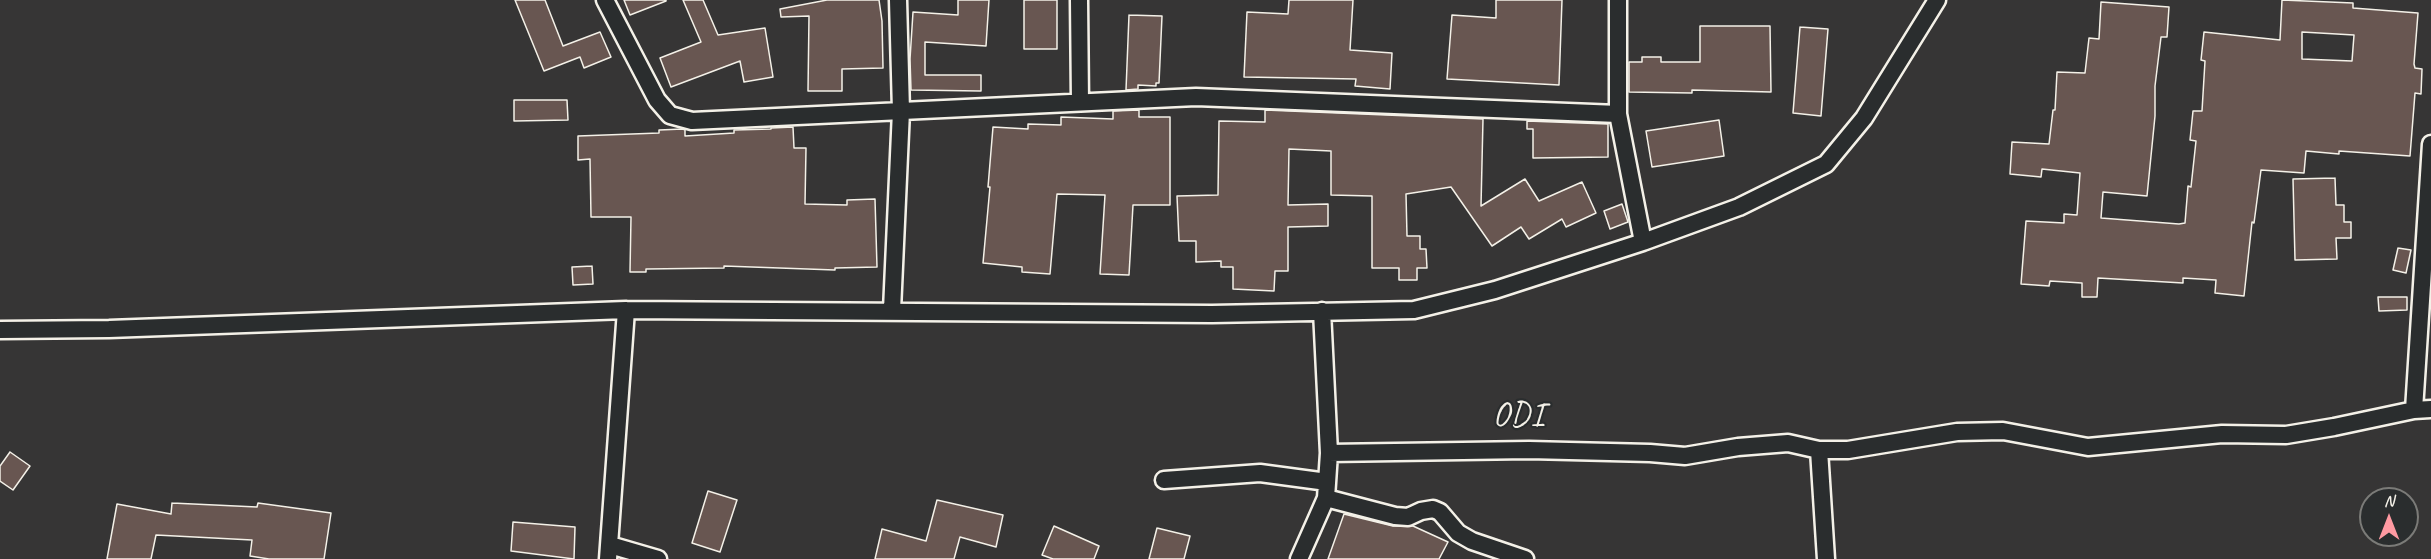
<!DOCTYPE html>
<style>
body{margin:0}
#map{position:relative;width:2431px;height:559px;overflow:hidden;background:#363535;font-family:Caveat,sans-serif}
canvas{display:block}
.north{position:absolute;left:2359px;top:487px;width:60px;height:60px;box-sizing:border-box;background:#2a2d2e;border:2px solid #7b7b78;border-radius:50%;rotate:0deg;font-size:16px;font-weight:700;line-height:24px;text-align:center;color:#f4f1e8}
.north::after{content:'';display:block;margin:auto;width:21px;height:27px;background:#ff9aa2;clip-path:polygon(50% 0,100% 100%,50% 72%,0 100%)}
</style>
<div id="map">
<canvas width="2431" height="559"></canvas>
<div class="north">N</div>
</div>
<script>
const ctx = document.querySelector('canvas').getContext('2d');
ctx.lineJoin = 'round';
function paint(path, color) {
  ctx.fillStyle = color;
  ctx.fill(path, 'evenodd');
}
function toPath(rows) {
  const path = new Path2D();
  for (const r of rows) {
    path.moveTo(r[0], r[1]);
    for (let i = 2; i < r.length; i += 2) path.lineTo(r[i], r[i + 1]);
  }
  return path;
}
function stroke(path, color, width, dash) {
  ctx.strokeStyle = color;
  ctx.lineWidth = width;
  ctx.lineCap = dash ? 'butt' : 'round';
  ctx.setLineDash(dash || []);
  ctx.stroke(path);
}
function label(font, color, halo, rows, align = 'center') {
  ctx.font = font + ' Caveat,sans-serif';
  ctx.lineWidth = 4.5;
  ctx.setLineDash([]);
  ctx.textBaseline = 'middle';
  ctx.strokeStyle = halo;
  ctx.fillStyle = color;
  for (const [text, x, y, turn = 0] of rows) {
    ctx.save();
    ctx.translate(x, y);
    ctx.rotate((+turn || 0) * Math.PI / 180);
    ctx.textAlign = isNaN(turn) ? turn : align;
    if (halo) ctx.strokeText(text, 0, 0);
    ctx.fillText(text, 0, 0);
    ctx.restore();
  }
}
const building = toPath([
 [515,0,545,0,563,46,600,32,611,57,584,68,580,57,544,71,515,0],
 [624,0,666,0,666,1,630,15,624,0],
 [683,0,703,0,718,35,765,28,773,77,744,82,740,61,671,87,660,58,701,42,683,0],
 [827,0,879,0,882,21,883,68,842,69,842,91,808,91,809,16,781,17,780,9,827,0],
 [958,0,989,0,986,46,925,42,925,75,981,75,981,91,911,90,910,59,913,12,958,15,958,0],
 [1024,0,1057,0,1057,49,1024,49,1024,0],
 [1289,0,1353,0,1350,50,1392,53,1390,89,1355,86,1356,79,1244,77,1247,12,1288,14,1289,0],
 [1496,0,1562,0,1559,85,1447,79,1452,15,1496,18,1496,0],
 [2282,0,2353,3,2353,8,2418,13,2414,64,2415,68,2422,69,2421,94,2415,93,2410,156,2339,151,2339,154,2306,151,2304,173,2261,170,2254,223,2252,222,2244,296,2215,293,2216,280,2183,278,2183,283,2098,278,2097,297,2082,297,2082,283,2050,281,2049,286,2021,284,2026,221,2064,223,2064,214,2077,215,2080,173,2042,169,2041,177,2010,174,2012,142,2049,144,2053,110,2055,110,2057,72,2085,73,2089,38,2099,39,2101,2,2169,7,2167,37,2161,37,2155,86,2155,116,2147,196,2103,192,2101,218,2179,224,2185,223,2188,186,2191,187,2196,141,2190,140,2193,111,2202,111,2205,61,2201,60,2204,32,2280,40,2282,0],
 [2302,32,2354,35,2352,61,2302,59,2302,32],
 [1129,15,1162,16,1159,83,1156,83,1156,86,1138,85,1138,89,1126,90,1129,15],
 [1700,26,1770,26,1771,92,1692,90,1692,93,1629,92,1629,62,1642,62,1642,57,1661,57,1661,62,1700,62,1700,26],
 [1800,27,1828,29,1821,116,1793,113,1800,27],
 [514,100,567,100,568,120,514,121,514,100],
 [1139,110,1139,117,1170,117,1170,205,1133,205,1129,275,1100,274,1105,195,1057,194,1050,274,1022,272,1022,267,983,263,990,187,988,187,993,127,1028,129,1028,124,1061,125,1061,117,1113,119,1113,111,1139,110],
 [1265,110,1483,119,1481,206,1525,179,1539,201,1582,182,1596,213,1566,227,1562,219,1529,239,1521,227,1492,246,1451,187,1406,194,1407,236,1420,236,1420,249,1426,249,1427,268,1417,268,1417,280,1399,280,1399,268,1372,268,1372,196,1331,195,1331,151,1289,149,1288,205,1328,204,1328,226,1288,227,1288,271,1275,271,1274,291,1233,289,1233,267,1221,267,1221,261,1196,262,1196,241,1179,241,1177,196,1218,195,1219,121,1265,122,1265,110],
 [1719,120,1724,156,1652,167,1646,131,1719,120],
 [1527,121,1608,124,1608,157,1533,158,1533,129,1527,129,1527,121],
 [793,127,794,148,806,148,805,204,847,205,847,200,875,199,877,267,835,268,835,270,724,266,724,268,646,269,646,272,630,272,631,217,591,217,590,159,578,160,578,136,659,133,659,130,683,129,685,130,685,136,734,133,734,130,771,129,771,128,793,127],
 [2335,178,2336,205,2344,205,2344,222,2351,222,2351,238,2336,238,2337,259,2295,260,2293,179,2335,178],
 [1622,204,1628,222,1610,229,1604,211,1622,204],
 [2398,248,2411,250,2406,273,2393,270,2398,248],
 [592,266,593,284,573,285,572,267,592,266],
 [2378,297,2407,297,2407,310,2379,311,2378,297],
 [10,452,30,466,13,490,0,481,0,466,10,452],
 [708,491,737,500,720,552,692,543,708,491],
 [937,500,1003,515,996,547,960,537,954,559,875,559,882,529,926,541,937,500],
 [172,503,257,507,258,503,331,513,324,559,269,559,250,556,252,540,156,535,151,559,107,559,117,504,171,514,172,503],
 [1344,514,1393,526,1413,526,1448,542,1439,559,1328,559,1344,514],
 [513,522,575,527,574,559,511,551,513,522],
 [1054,526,1099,546,1094,559,1053,559,1042,555,1054,526],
 [1157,528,1190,536,1184,559,1149,559,1157,528]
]);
const minor = toPath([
 [605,0,657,100,670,115,692,121,1196,97,1618,114],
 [1079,0,1080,102],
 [1618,0,1618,114,1643,242],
 [892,310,901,111,898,0],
 [0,330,109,329,626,310,1212,314,1414,310,1495,290,1643,242,1739,207,1826,164,1864,118,1937,0],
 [2414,410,2431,144],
 [1819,450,1826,559],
 [1329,453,1529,450,1650,453,1685,456,1738,447,1788,443,1819,450,1848,450,1957,432,2003,431,2088,447,2222,434,2286,435,2334,427,2414,410,2431,409],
 [1164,480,1260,473,1327,482],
 [1326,498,1395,516,1408,517,1421,511,1433,509,1440,512,1458,533,1472,541,1525,559],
 [610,545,658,559],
 [608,559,626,310],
 [1299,559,1326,498,1329,453,1322,311]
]);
const quarterNames = [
 ["ODI",1519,416]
];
paint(building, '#685651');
stroke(building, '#f4f1e8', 1.5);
stroke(minor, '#f4f1e8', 21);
stroke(minor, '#2a2d2e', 16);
ctx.letterSpacing = '1.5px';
label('33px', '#f4f1e8', '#2a2d2e', quarterNames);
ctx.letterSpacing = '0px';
</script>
